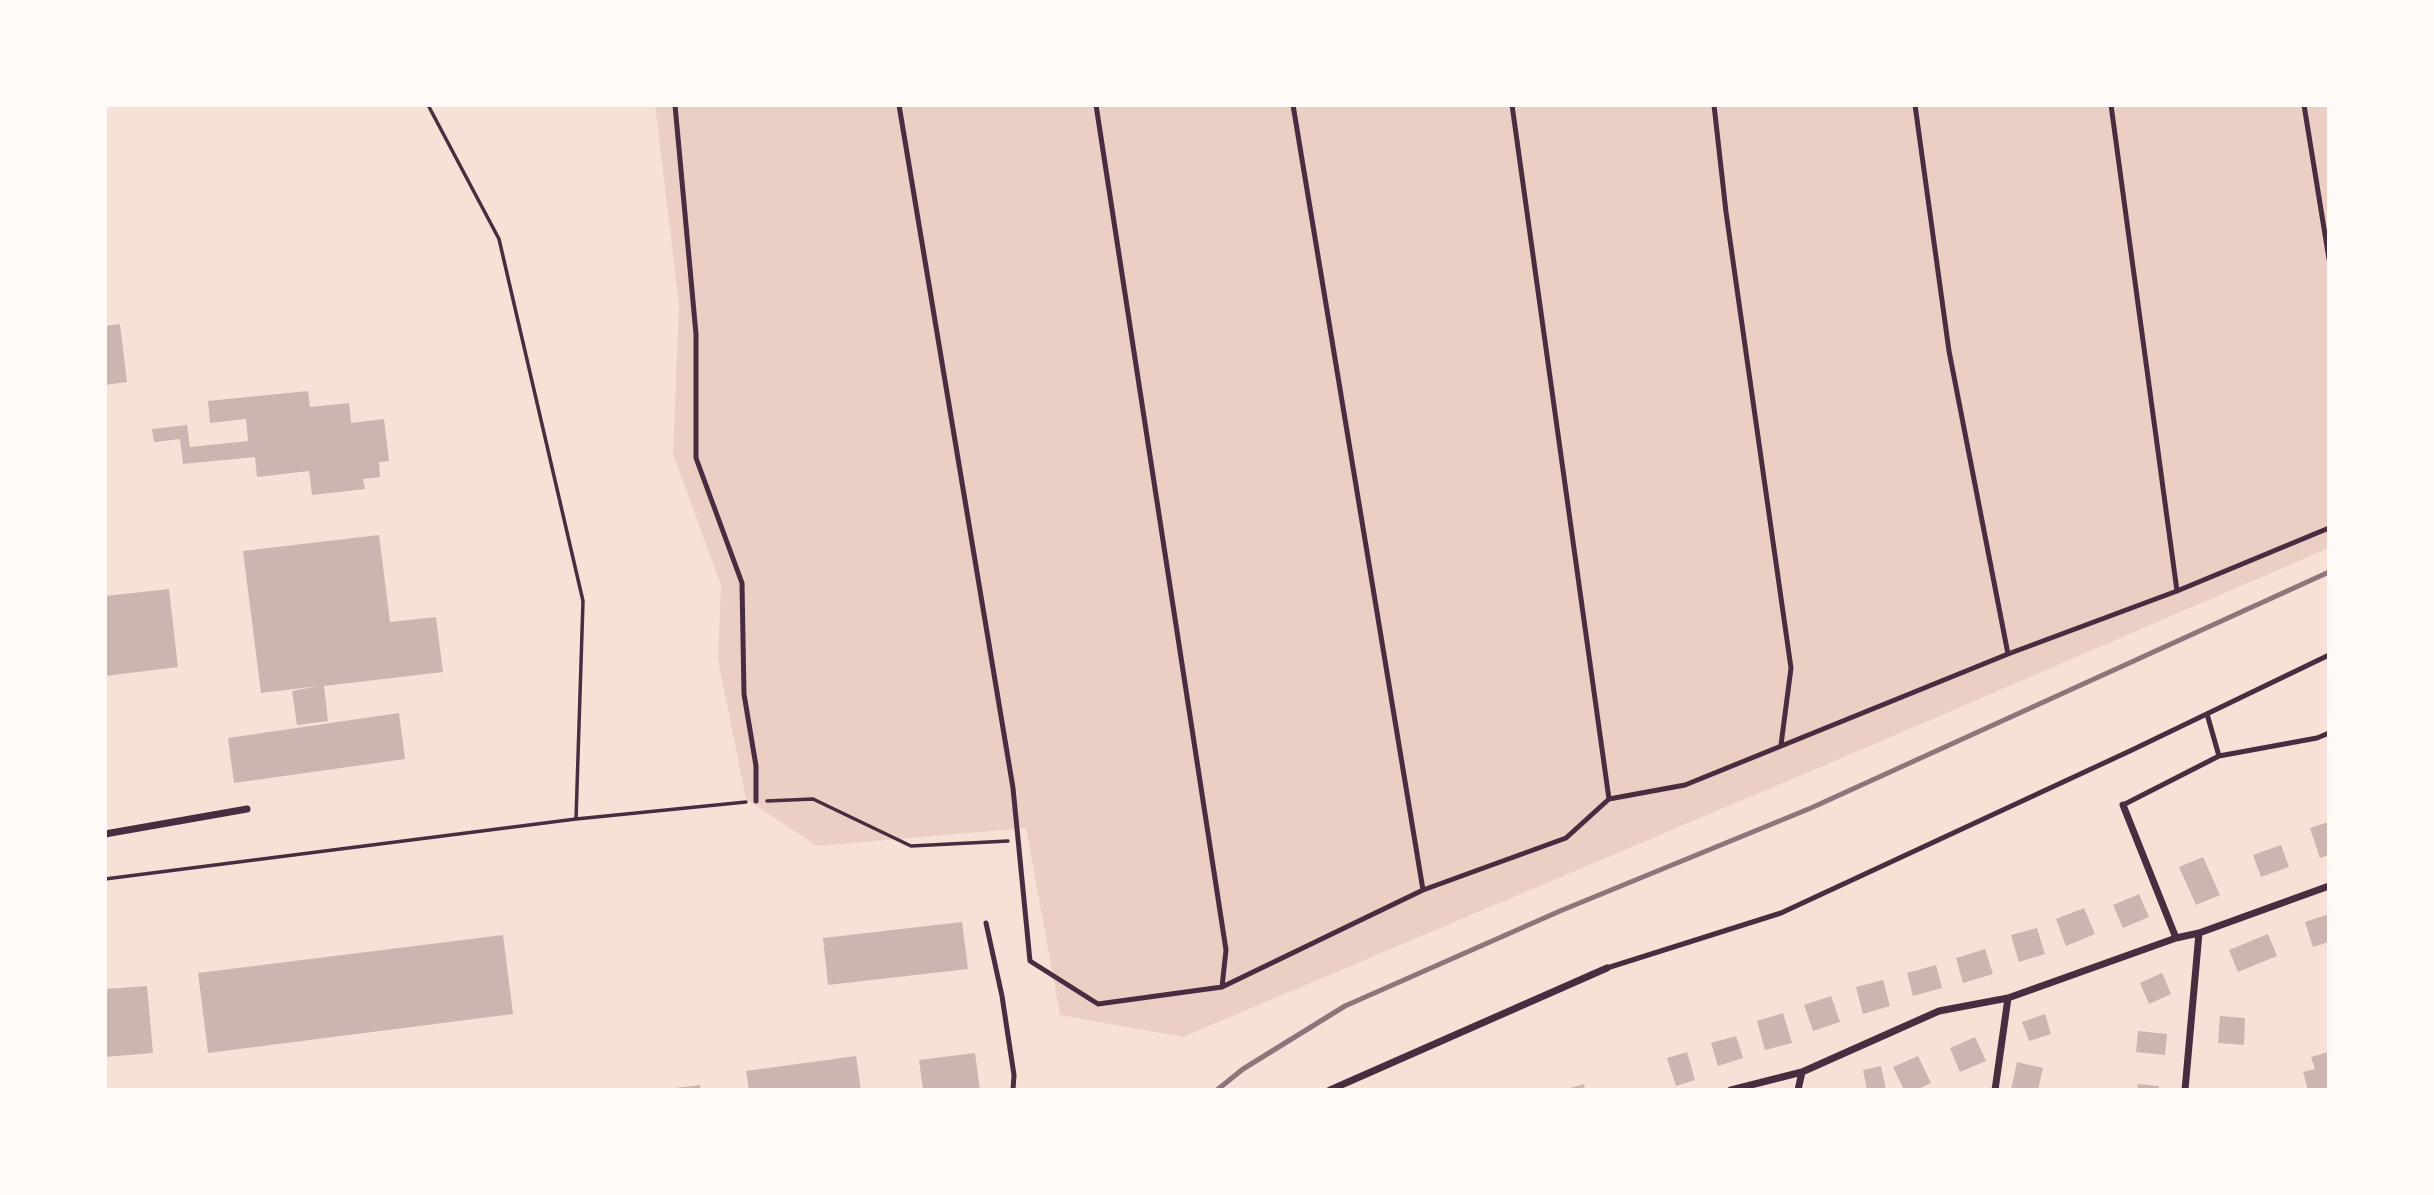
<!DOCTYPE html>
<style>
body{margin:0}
#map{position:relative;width:2434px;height:1195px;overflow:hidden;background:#f7e1d7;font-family:"Work Sans",sans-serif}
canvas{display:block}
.frame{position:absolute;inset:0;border:107px solid #fffaf5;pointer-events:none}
</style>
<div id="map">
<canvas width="2434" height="1195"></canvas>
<div class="frame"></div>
</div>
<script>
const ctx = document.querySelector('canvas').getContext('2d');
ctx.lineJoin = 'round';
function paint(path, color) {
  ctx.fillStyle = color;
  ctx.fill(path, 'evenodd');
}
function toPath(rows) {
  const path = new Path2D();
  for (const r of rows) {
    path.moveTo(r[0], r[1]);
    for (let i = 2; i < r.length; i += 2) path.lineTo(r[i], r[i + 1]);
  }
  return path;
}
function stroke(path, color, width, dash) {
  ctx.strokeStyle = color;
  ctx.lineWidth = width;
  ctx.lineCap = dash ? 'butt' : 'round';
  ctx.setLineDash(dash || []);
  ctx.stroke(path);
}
const green = toPath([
 [655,105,2329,105,2329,548,1870,746,1183,1037,1060,1015,1026,828,817,846,746,799,718,660,721,585,673,454,679,304]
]);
const building = toPath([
 [120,324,127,382,105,385,105,326],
 [308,391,310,407,349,403,351,423,384,419,389,461,379,462,380,477,363,479,365,489,312,495,309,471,257,477,255,457,183,464,180,439,154,442,152,429,187,425,190,447,248,441,246,419,210,423,208,401],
 [379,535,390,622,436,617,443,672,324,686,328,721,297,725,292,691,319,686,261,693,243,551],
 [169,589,178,667,105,676,105,596],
 [399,713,405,759,234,783,228,738],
 [2329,822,2329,855,2320,858,2310,828],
 [2281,845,2289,867,2261,877,2253,855],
 [2203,857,2220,895,2196,905,2179,867],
 [2139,894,2149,917,2123,928,2113,905],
 [2084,908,2095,934,2066,946,2056,919],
 [2329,914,2329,942,2313,947,2305,922],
 [962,922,968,969,828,985,823,938],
 [2037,928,2045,954,2019,962,2011,935],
 [2268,934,2277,956,2238,972,2229,950],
 [503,935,513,1014,208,1053,198,973],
 [1985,949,1993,974,1963,983,1956,958],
 [1936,965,1942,988,1913,996,1907,973],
 [2162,973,2171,994,2149,1004,2140,983],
 [1883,980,1890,1006,1863,1014,1856,987],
 [147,986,153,1053,105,1057,105,989],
 [1831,996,1840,1022,1813,1031,1804,1005],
 [1783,1013,1792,1043,1765,1050,1757,1021],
 [2045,1014,2051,1034,2029,1041,2022,1022],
 [2220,1016,2245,1018,2244,1045,2218,1043],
 [2138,1031,2167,1034,2165,1055,2136,1052],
 [1736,1036,1743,1058,1718,1066,1711,1043],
 [1975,1037,1986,1061,1960,1072,1950,1048],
 [1687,1052,1695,1080,1676,1086,1667,1058],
 [2329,1052,2329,1089,2308,1090,2303,1072,2315,1069,2311,1057],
 [975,1053,980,1090,923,1090,919,1060],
 [856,1056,861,1090,749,1090,746,1071],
 [1918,1056,1931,1083,1916,1090,1904,1090,1893,1067],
 [2017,1062,2043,1068,2038,1090,2011,1090],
 [1881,1066,1886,1090,1867,1090,1863,1070],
 [1584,1084,1585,1090,1567,1090,1567,1089],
 [2138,1084,2159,1086,2159,1090,2137,1090],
 [700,1085,701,1090,675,1090,675,1088]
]);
const path = toPath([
 [428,105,499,239,583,601,576,819],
 [767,801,813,799,911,846,1008,841],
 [105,879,576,819,746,802]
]);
const service = toPath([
 [675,105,696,334,696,458,742,583,744,694,756,766,756,801],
 [899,105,1013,788,1030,961,1098,1004,1222,987,1423,890,1566,838,1609,799,1685,785,2008,654,2177,591,2329,528],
 [1096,105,1226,950,1222,987],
 [1293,105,1423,890],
 [1512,105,1609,799],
 [1714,105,1726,212,1791,668,1781,745],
 [1915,105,1949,351,2008,654],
 [2111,105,2177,591],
 [2304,105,2329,259],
 [2207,714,2219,756,2317,738,2329,733],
 [2123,805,2219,756],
 [986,923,1002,996,1014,1075,1013,1090],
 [1607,968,1781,913,2132,750,2329,655]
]);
const minor = toPath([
 [2123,805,2176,938],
 [105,834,247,809],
 [1330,1090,1607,968],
 [1731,1090,1802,1072,1939,1011,2008,998,2176,938,2199,933,2329,886],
 [1798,1090,1802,1072],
 [1995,1090,2008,998],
 [2185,1090,2199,933]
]);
const rail = toPath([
 [1217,1090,1243,1069,1345,1006,1560,911,1811,808,2329,572]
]);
paint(green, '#ebcfc5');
paint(building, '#ccb4b1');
stroke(path, '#4a2c40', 3.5);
stroke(service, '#4a2c40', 5);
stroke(minor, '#4a2c40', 7);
stroke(rail, '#8f747c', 5);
</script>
